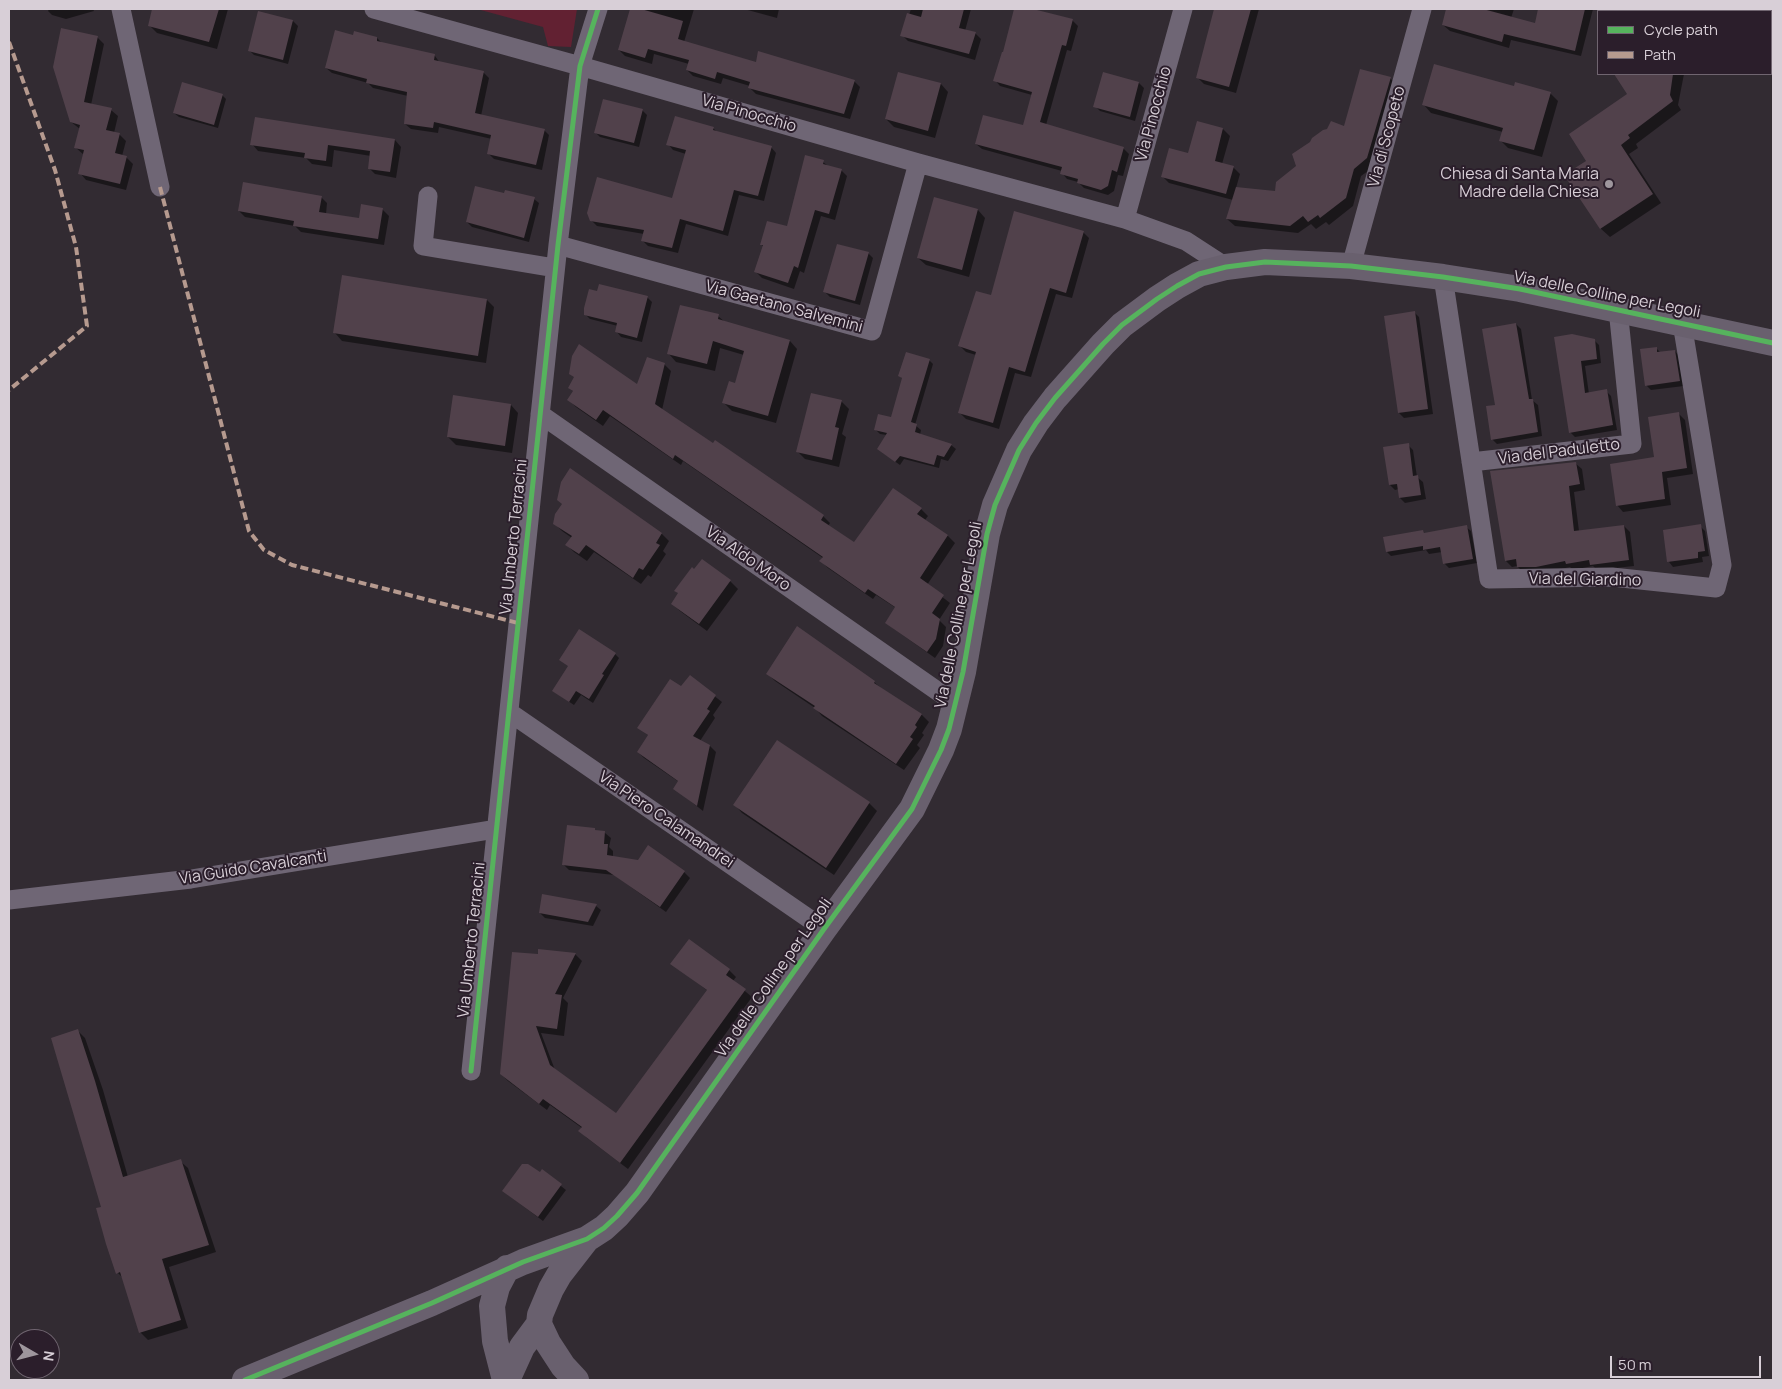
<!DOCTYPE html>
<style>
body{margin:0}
#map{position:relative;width:1782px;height:1389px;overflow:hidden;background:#322b32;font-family:Manrope,sans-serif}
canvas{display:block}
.frame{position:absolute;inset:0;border:10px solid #d8cfd7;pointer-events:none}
.legend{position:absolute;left:1597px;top:10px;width:175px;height:65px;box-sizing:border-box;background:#2b1e2b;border:1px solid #706570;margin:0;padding:6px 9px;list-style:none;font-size:15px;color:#d8cfd7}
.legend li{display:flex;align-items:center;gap:10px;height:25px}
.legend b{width:25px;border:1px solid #706570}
.north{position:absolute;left:10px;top:1329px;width:50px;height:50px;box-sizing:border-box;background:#2b1e2b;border:1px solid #706570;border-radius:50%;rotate:98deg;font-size:14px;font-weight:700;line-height:20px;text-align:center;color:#d8cfd7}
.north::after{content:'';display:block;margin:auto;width:18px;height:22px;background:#9e969d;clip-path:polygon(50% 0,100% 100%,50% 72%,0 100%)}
.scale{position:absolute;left:1610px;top:1356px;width:151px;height:22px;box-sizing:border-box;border:2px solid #d8cfd7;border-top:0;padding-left:6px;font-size:15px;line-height:18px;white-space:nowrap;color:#d8cfd7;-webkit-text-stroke:4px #2b1e2b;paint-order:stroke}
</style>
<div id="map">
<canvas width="1782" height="1389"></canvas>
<div class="frame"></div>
<ul class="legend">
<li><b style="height:6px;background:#56b35d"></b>Cycle path</li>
<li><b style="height:6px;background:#b69a8f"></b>Path</li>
</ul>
<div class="north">N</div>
<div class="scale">50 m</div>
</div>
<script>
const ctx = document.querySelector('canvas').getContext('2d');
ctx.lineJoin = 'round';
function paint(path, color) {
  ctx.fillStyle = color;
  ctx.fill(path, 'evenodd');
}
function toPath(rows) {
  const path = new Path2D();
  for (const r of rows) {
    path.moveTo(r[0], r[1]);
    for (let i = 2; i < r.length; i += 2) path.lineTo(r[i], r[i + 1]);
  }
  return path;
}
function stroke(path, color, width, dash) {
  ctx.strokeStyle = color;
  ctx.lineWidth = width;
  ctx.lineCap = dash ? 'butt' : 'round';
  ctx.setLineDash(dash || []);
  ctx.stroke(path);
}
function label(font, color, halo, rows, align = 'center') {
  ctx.font = font + ' Manrope,sans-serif';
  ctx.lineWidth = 4;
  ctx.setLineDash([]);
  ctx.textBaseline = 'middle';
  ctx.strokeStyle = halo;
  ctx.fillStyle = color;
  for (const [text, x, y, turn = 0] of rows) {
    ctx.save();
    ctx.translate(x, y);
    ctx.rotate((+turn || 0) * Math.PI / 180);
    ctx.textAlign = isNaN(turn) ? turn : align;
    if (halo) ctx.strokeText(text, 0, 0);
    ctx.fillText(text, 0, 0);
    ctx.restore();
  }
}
const green = toPath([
 [477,9,577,9,571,47,548,46,543,27]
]);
const shadow = toPath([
 [49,9,93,9,94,11,66,19,52,15,48,11],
 [153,9,228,9,217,49,157,33,149,25],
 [631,9,694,9,684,42,756,63,854,81,860,87,850,119,756,94,750,88,750,86,723,78,721,84,693,76,687,70,689,64,654,54,652,64,625,56,619,50],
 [744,9,779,9,777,18],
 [911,9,971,9,965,31,975,33,981,39,975,60,908,41,902,35],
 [1015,9,1028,9,1072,20,1078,26,1071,51,1067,50,1046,125,1123,148,1129,154,1123,176,1118,175,1114,191,1108,195,1084,188,1078,182,1067,179,1062,173,1062,171,982,149,976,144,1024,127,1032,95,1000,86,995,80,1004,54],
 [1215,9,1259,9,1236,93,1204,84,1197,77],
 [1448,9,1514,9,1511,18,1536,25,1540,9,1593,9,1581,56,1511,40,1509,48,1450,31,1443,25],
 [293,21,298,26,288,64,254,55,249,50],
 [97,37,104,44,91,105,111,110,118,116,114,133,119,134,126,141,122,156,126,157,133,164,126,190,86,180,80,173,84,155,75,147,80,129,71,122],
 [354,37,377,38,382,43,435,56,440,63,484,73,489,78,481,116,544,130,549,135,542,170,494,159,489,154,492,139,439,127,438,133,411,129,405,124,408,96,373,88,368,83,332,73,326,68],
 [899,73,941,84,948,92,935,138,894,127,886,119],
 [1104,74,1139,83,1144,88,1135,121,1100,111,1095,106],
 [1615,74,1684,74,1678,105,1681,110,1636,144,1638,148,1629,154,1661,203,1610,237,1600,228,1587,161,1629,94],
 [1390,78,1397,85,1375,166,1361,176,1353,206,1329,225,1326,222,1316,229,1311,224,1298,233,1235,226,1227,219,1233,200,1169,183,1162,176,1223,129,1230,136,1222,164,1233,167,1240,174,1236,188,1276,192,1344,128],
 [1515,87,1550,93,1558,101,1542,157,1508,148,1500,140,1503,132,1431,113,1424,105],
 [222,95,226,99,218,128,179,117,174,113],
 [642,110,647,115,639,147,600,137,595,132],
 [713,128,718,133,771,147,776,153,764,201,739,195,728,236,686,224,678,253,648,246,642,240,644,234,597,226,591,220,673,200,686,154,673,150,668,144],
 [395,140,401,147,396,178,375,174,369,168,371,156,334,150,332,167,312,164,306,158,258,151,252,144],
 [823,162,828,166,841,170,847,176,835,220,821,216,804,273,800,271,794,289,762,278,756,272,764,247,761,244,787,228],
 [505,195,534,199,539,203,529,242,472,227,467,222],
 [321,197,327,203,326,214,360,220,382,209,389,216,384,245,301,232,295,226,245,217,239,211],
 [935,199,978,210,985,218,969,277,926,265,918,258],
 [1083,232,1089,238,1072,298,1056,294,1031,377,1015,373,999,429,966,419,960,413,976,355,966,352,960,346,992,297],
 [868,253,873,258,860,305,830,297,825,292],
 [647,297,652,302,642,342,621,337,617,332,618,326,590,319,585,314],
 [487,300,494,307,486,363,342,341,335,333],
 [1414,312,1419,317,1433,414,1404,418,1399,413],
 [718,316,726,323,790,341,797,349,776,423,732,411,724,403,736,384,744,355,720,348,715,371,676,362,669,354],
 [1516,324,1521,329,1532,400,1538,405,1542,436,1497,444,1492,439,1496,406],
 [1555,338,1594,340,1599,345,1601,363,1585,366,1589,394,1606,391,1611,396,1617,430,1575,437,1570,432],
 [1656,348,1661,353,1675,351,1679,356,1684,386,1651,390,1646,385],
 [929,360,933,364,915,425,921,430,920,435,951,445,956,449,948,461,941,459,939,468,904,459,900,465,883,453,887,435,880,434,875,429,892,419,903,379,900,376],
 [664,364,671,371,662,410,823,516,830,523,828,526,854,544,921,509,928,516,925,520,948,536,955,543,927,585,950,603,939,620,946,627,943,646,935,658,894,629,886,622,896,608,876,595,873,599,828,568,821,561,823,558,683,461,681,465,610,416,603,426,576,407,569,400,574,392,569,388,638,386],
 [841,401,849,409,842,434,846,437,839,467,805,459,798,452],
 [511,405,518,413,512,453,456,445,448,437],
 [1679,414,1685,420,1693,474,1667,478,1671,505,1623,512,1617,505,1655,458],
 [1408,445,1413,450,1417,477,1423,482,1426,499,1405,503,1400,498,1399,489,1395,490,1390,485],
 [1575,463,1582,469,1585,490,1574,492,1579,531,1624,526,1630,532,1634,566,1597,570,1593,566,1573,570,1570,567,1542,573,1524,573,1517,566,1512,567,1506,561],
 [563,505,662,534,669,541,663,551,666,554,651,577,648,575,641,584,594,552,587,561,574,552,567,545,572,538,562,531,554,523],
 [1700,526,1705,531,1709,556,1702,557,1703,562,1673,567,1669,562],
 [1466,527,1471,531,1477,563,1449,568,1444,563,1442,552,1429,554,1426,550,1391,556,1387,552,1423,531,1425,534],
 [730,581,738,589,707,631,680,611,672,604],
 [798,628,874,682,881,688,922,715,929,722,922,733,924,735,917,745,920,748,904,770,822,716,815,708,775,681,767,673],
 [615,654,619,658,593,703,581,695,574,705,553,691],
 [690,677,722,702,713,715,715,718,700,741,710,746,716,752,703,811,675,789,679,782,644,758,638,752,649,736,639,728,682,688],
 [869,803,877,811,834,875,742,813,735,805],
 [594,829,597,832,605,833,611,838,609,847,613,851,613,857,684,872,690,878,666,912,614,875,569,870,563,864],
 [543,895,596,906,601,910,593,926,545,918,540,913],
 [575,954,582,961,563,998,568,1003,564,1036,541,1033,555,1070,616,1115,708,991,672,964,729,970,736,977,733,981,752,997,628,1169,587,1138,580,1131,582,1128,550,1105,547,1110,508,1081,501,1074,539,956],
 [78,1031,85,1038,103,1090,128,1177,180,1161,188,1168,216,1252,169,1267,188,1328,148,1340,140,1332,124,1279,118,1273,103,1207],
 [542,1171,566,1190,543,1221,508,1195]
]);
const building = toPath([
 [152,9,219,9,209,42,148,26],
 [630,9,641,9,683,21,678,39,756,62,758,51,855,80,844,114,748,88,750,82,717,72,715,79,686,70,689,60,648,49,645,58,618,50],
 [923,9,964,9,959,28,976,32,969,54,900,36,907,13,921,17],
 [1014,9,1033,9,1073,19,1066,46,1062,45,1040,122,1124,147,1117,172,1112,170,1108,186,1101,190,1077,183,1078,179,1060,174,1062,167,975,144,983,115,1023,125,1032,92,993,81,1002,52,1003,52],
 [1214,9,1251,9,1229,87,1196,78],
 [1446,9,1483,9,1535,23,1538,9,1585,9,1575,51,1504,34,1502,42,1442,25],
 [258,11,293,20,283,60,248,51],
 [61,28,98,36,84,102,112,108,106,130,120,133,115,153,127,156,120,184,78,174,84,150,74,148,80,125,70,122,53,67],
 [335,30,353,35,354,31,377,37,377,41,435,54,434,60,484,71,475,113,545,129,536,165,487,154,491,135,434,122,433,128,404,124,407,92,366,83,367,79,325,68],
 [1434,64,1514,86,1515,82,1551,92,1534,150,1499,141,1503,128,1422,105],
 [1360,69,1391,77,1367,158,1354,169,1346,198,1320,218,1318,215,1308,222,1303,216,1290,226,1226,219,1236,187,1275,191,1276,182,1296,166,1292,154,1310,142,1312,138,1323,130,1327,129,1331,121,1344,126],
 [898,72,941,83,928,131,885,119],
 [1103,72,1139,82,1130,117,1093,107],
 [1614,74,1673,74,1670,95,1673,101,1628,135,1630,138,1621,145,1653,194,1600,229,1564,175,1586,161,1569,134,1627,94],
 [182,82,223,94,214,125,173,113],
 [603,99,643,109,634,143,594,133],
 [675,116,714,127,713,130,772,146,758,196,734,190,723,231,680,219,672,248,641,241,644,230,590,221,587,213,597,177,672,198,686,150,666,145],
 [255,117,395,139,390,172,368,169,370,151,328,145,326,161,304,158,305,153,250,145],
 [1197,121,1223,128,1215,161,1234,166,1226,194,1161,177,1169,148,1188,153],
 [805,155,824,160,823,164,842,169,829,214,815,210,798,268,794,266,788,283,754,272,763,245,760,245,767,221,787,226],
 [243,182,322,196,319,212,359,218,361,204,383,208,378,239,293,226,294,221,238,211],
 [475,186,504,193,505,190,535,197,524,238,466,222],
 [934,197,978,209,962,270,917,258],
 [1014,211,1084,231,1066,293,1050,288,1025,372,1009,367,993,423,958,413,976,352,958,346,976,291,991,295],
 [837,244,869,252,855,301,823,292],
 [342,275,487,299,478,356,333,333],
 [599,284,648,296,637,338,615,332,617,323,584,315,584,308,589,289,597,291],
 [680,305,719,314,718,319,790,340,768,416,722,403,729,381,735,383,744,351,713,341,707,364,667,354],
 [1415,311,1428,409,1398,413,1384,316],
 [1516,323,1529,399,1533,399,1538,432,1491,440,1486,406,1495,405,1482,329],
 [1572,334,1595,339,1597,359,1581,361,1585,393,1607,389,1613,425,1569,433,1554,337],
 [579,344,637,384,647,357,665,363,655,404,713,443,715,440,824,515,821,520,854,542,893,488,922,508,917,514,948,535,920,578,944,595,932,613,940,619,936,639,927,652,885,623,895,607,868,589,865,593,819,561,823,557,675,455,673,459,603,410,596,420,567,400,573,391,568,388,574,377,569,374,572,356],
 [1657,347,1657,352,1675,350,1680,381,1645,386,1640,349],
 [906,352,930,359,911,422,917,424,915,432,952,444,944,457,937,455,934,465,900,456,895,462,877,449,887,433,874,430,878,414,891,417,902,378,898,376],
 [811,393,842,400,835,427,839,428,832,460,796,452],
 [453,395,511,404,505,446,447,437],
 [1679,412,1687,468,1662,472,1665,499,1616,506,1610,464,1654,457,1648,417],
 [1409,443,1413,476,1418,475,1421,495,1399,498,1397,484,1389,485,1383,447],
 [1576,462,1580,484,1569,486,1574,531,1624,525,1629,560,1590,565,1589,560,1566,564,1565,561,1536,567,1517,567,1516,559,1505,561,1490,471],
 [570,468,662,533,656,543,660,545,643,570,639,568,633,578,586,545,579,554,565,545,572,536,553,524,555,514,562,504,557,500,561,482],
 [1701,524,1705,551,1698,552,1698,558,1667,562,1663,530],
 [1467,525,1473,559,1443,564,1440,547,1423,550,1423,546,1386,552,1383,537,1423,530,1424,533],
 [702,559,731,580,699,624,671,604,678,593,674,591,692,567,694,569],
 [797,626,875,681,874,683,922,714,915,725,917,727,910,737,913,739,896,764,813,708,815,706,766,674],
 [579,629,616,653,602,674,604,675,589,699,576,691,569,702,552,691,568,666,559,660],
 [690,675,716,695,707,709,710,711,693,736,710,745,697,806,673,789,678,781,637,752,648,735,637,728,670,679,681,686],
 [777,740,870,802,826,868,733,805],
 [567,825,595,828,595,830,605,831,604,844,608,844,607,855,638,860,648,845,685,871,660,907,606,870,562,865],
 [542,894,597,904,588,922,539,913],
 [689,939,730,969,726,975,746,989,620,1163,578,1131,582,1127,543,1099,539,1104,500,1074,512,952,538,954,538,949,576,953,555,994,562,995,557,1029,536,1026,550,1065,616,1113,707,990,670,964],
 [78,1029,95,1081,123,1177,181,1159,209,1245,162,1259,181,1320,139,1333,120,1272,116,1274,106,1244,96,1208,101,1207,51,1038],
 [522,1164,528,1164,540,1172,542,1169,562,1184,538,1217,502,1191]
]);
const street = toPath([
 [121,9,160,187],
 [374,9,580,66,918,163,1125,219,1186,241,1226,267],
 [428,196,423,246,555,268],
 [1125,219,1183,9],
 [558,245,872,331,918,163],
 [1351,266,1422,9],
 [1443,277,1489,579,1612,577,1716,588,1722,565,1682,323],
 [540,414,956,704],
 [1471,462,1632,444,1618,309],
 [509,712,824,929],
 [9,900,191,879,496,829],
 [471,1071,558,245,580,66,598,9]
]);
const secondary = toPath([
 [539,1324,548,1343,563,1366,576,1380],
 [245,1380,432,1303,523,1262,587,1239,604,1228,617,1216,637,1193,824,929,912,809,941,750,949,729,963,672,987,534,995,505,1019,450,1036,423,1055,398,1103,344,1122,325,1157,299,1177,286,1199,274,1226,267,1265,262,1351,266,1443,277,1520,289,1773,343],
 [505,1380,495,1341,492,1306,497,1287,507,1268],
 [507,1380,522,1347,539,1324,540,1315,551,1289,559,1275,587,1239]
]);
const quiet = toPath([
 [9,42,55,170,76,247,87,326,9,390],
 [160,187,249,531,264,550,292,565,518,623]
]);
const cycleway = toPath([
 [471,1071,558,245,580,66,598,9],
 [245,1380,432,1303,523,1262,587,1239,604,1228,617,1216,637,1193,824,929,912,809,941,750,949,729,963,672,987,534,995,505,1019,450,1036,423,1055,398,1103,344,1122,325,1157,299,1177,286,1199,274,1226,267,1265,262,1351,266,1443,277,1520,289,1773,343]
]);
const markers = [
 [1609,184,5,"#9e969d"]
];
const streetNames = [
 ["Via Pinocchio",749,114,16],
 ["Via Pinocchio",1154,114,-75],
 ["Via di Scopeto",1387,137,-75],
 ["Via delle Colline per Legoli",1607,295,11],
 ["Via Gaetano Salvemini",784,307,15],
 ["Via del Paduletto",1559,452,-7],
 ["Via Umberto Terracini",514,537,-84],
 ["Via Aldo Moro",748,559,35],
 ["Via del Giardino",1585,580,1],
 ["Via delle Colline per Legoli",959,615,-79],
 ["Via Piero Calamandrei",666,820,34],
 ["Via Guido Cavalcanti",253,868,-9],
 ["Via Umberto Terracini",472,940,-84],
 ["Via delle Colline per Legoli",774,978,-55]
];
const poiNames = [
 ["Chiesa di Santa Maria",1599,175],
 ["Madre della Chiesa",1599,193]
];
paint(green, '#622132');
paint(shadow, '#0007');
paint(building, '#51414b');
stroke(street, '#6f6675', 19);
stroke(secondary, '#69606e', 26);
stroke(quiet, '#b69a8f', 4, [8, 4]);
stroke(cycleway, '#56b35d', 5);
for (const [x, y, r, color] of markers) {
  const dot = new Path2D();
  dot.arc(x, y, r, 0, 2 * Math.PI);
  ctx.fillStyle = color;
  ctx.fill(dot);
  stroke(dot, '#2b1e2b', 2);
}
label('16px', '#d8cfd7', '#2b1e2b', streetNames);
label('16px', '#d8cfd7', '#2b1e2b', poiNames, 'right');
</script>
